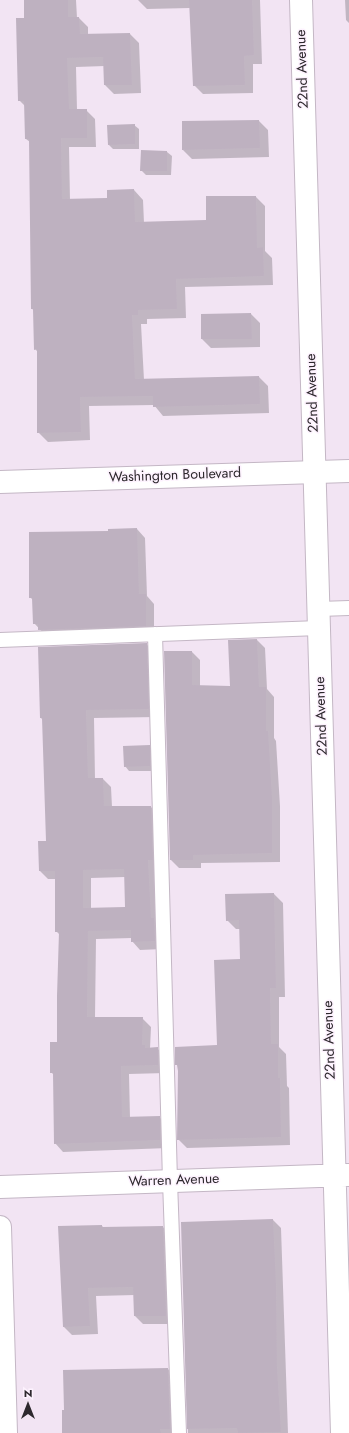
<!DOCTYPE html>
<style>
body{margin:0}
#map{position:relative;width:349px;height:1433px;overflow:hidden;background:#f2e4f3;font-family:Jost,sans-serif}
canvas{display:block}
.north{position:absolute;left:8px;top:1385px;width:40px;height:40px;-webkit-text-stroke:3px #fdf2fe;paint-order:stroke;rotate:0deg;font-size:11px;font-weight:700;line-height:16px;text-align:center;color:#2d282d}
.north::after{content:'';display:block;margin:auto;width:14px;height:18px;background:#2d282d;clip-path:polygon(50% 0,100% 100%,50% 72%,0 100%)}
</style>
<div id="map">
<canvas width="349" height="1433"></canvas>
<div class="north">N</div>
</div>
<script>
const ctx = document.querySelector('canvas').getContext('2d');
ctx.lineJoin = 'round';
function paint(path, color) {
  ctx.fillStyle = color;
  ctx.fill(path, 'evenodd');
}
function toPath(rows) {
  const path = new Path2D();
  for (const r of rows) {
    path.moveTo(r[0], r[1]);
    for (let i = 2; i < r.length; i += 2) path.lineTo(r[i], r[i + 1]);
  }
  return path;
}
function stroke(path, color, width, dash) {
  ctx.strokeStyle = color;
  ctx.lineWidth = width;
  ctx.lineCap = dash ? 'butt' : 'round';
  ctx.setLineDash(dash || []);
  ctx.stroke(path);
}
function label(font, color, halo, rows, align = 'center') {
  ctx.font = font + ' Jost,sans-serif';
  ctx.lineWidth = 3;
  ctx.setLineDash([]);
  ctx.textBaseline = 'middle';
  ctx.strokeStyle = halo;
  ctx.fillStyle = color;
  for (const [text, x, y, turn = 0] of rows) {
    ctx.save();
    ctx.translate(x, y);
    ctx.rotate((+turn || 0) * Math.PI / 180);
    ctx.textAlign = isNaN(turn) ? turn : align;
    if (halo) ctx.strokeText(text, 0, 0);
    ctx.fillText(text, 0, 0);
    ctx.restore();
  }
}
const shadow = toPath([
 [25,0,76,0,77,18,79,18,88,27,88,34,130,34,139,43,141,93,114,94,105,85,105,66,76,67,77,110,86,110,95,119,96,147,69,147,70,200,108,199,134,190,143,200,144,223,207,221,256,197,265,206,265,251,272,258,273,285,185,287,186,318,147,319,147,324,141,324,144,380,259,377,268,386,269,413,163,416,154,405,89,406,90,440,48,442,38,432,38,352,35,349,34,310,32,309,30,142,26,139,25,106,19,100,25,19],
 [138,0,260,0,262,64,253,64,253,93,203,94,194,85,190,8,147,9],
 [345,0,349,0,349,23,346,20],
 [259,121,268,130,269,157,192,159,183,150],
 [134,125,139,129,139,149,113,149,109,145],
 [167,152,172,156,171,175,146,175,141,170],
 [251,314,260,323,260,347,211,348,202,339],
 [137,529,145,538,147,596,154,604,154,634,48,638,34,623,33,600,30,597,109,532],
 [257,640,265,648,267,689,274,697,274,738,276,741,280,806,280,862,201,863,201,868,179,868,171,860,192,652,200,660,200,686,231,687],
 [146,644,155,652,157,717,94,718,95,779,103,779,111,787,112,807,151,807,159,815,163,949,140,950,132,941,132,938,96,939,95,1018,142,1018,151,1027,150,1049,157,1048,166,1057,166,1073,129,1074,130,1118,159,1117,168,1125,168,1148,63,1152,55,1143,54,1075,51,1072,58,1043,60,935,56,931,56,879,48,879,40,871,47,842,43,720,41,718],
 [125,877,126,908,91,909,91,878],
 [149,746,154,751,154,771,129,771,125,766],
 [274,894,283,903,285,997,279,997,279,1047,286,1054,287,1086,289,1088,290,1145,187,1148,178,1139,218,1046,241,960,240,929,236,929,227,920],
 [273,1220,281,1228,288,1433,188,1433,182,1223],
 [102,1226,104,1228,163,1227,171,1236,174,1324,143,1324,135,1316,135,1295,96,1296,98,1334,72,1335,64,1327,59,1227],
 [168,1369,176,1378,178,1433,63,1433]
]);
const building = toPath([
 [24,0,68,0,68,17,79,17,80,34,130,33,132,85,104,85,103,57,67,58,69,109,87,109,87,138,61,138,62,199,107,198,107,190,134,189,135,222,206,220,206,196,256,196,257,248,263,247,264,276,176,279,177,309,138,310,138,315,132,315,135,379,259,376,260,404,153,407,153,396,80,397,81,432,37,433,37,349,34,350,33,309,31,309,29,139,25,139,24,101,18,101,16,18,24,18],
 [189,0,252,0,254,55,244,56,245,85,193,86],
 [259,120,260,148,182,150,182,121],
 [135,124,135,144,108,145,107,125],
 [141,150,167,151,167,171,140,171],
 [251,313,252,339,201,339,201,314],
 [137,528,139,594,146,594,146,626,38,630,38,624,33,624,32,598,29,598,29,532,108,531,108,529],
 [257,639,259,687,266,687,266,731,268,731,272,797,272,853,193,855,193,860,170,860,164,651,192,651,192,685,230,686,228,640],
 [147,643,149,709,86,710,88,778,103,778,104,806,151,806,153,860,148,860,151,918,154,918,155,941,131,942,131,930,88,931,87,1017,143,1017,142,1045,145,1045,145,1048,158,1047,158,1065,121,1066,122,1117,160,1116,160,1140,54,1144,53,1073,50,1073,50,1042,57,1042,57,996,59,932,55,932,55,871,39,871,38,841,46,841,42,718,40,718,38,647],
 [124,869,125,907,83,908,83,870],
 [150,745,150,766,124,767,123,746],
 [274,893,276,988,270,988,271,1044,278,1044,278,1078,280,1078,281,1137,177,1140,178,1071,177,1065,175,1065,175,1047,217,1045,214,960,240,959,239,920,226,921,225,894],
 [273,1219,276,1284,277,1367,281,1432,238,1433,237,1428,187,1429,181,1222],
 [102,1225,102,1227,163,1226,166,1316,134,1316,133,1287,88,1288,90,1326,63,1327,58,1226],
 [168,1368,170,1429,160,1429,161,1433,62,1433,62,1410,64,1410,63,1370]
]);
const service = toPath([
 [319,609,349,608],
 [155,634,170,1181,179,1433],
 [0,640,319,628]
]);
const minor = toPath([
 [301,0,342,1433],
 [0,1187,348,1175],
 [0,1227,6,1433]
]);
const tertiary = toPath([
 [0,482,349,471]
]);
const streetNames = [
 ["22nd Avenue",303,69,-92],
 ["22nd Avenue",313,393,-92],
 ["Washington Boulevard",175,476,-2],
 ["22nd Avenue",322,716,-92],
 ["22nd Avenue",330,1040,-92],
 ["Warren Avenue",174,1181,-2]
];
paint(shadow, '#0003');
paint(building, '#beb1c0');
stroke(service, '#c4b7c5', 16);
stroke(minor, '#c4b7c5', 24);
stroke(tertiary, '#c4b7c5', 24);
stroke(service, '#fff', 14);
stroke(minor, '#fff', 22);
stroke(tertiary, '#fff', 22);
label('14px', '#2d282d', '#fdf2fe', streetNames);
</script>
